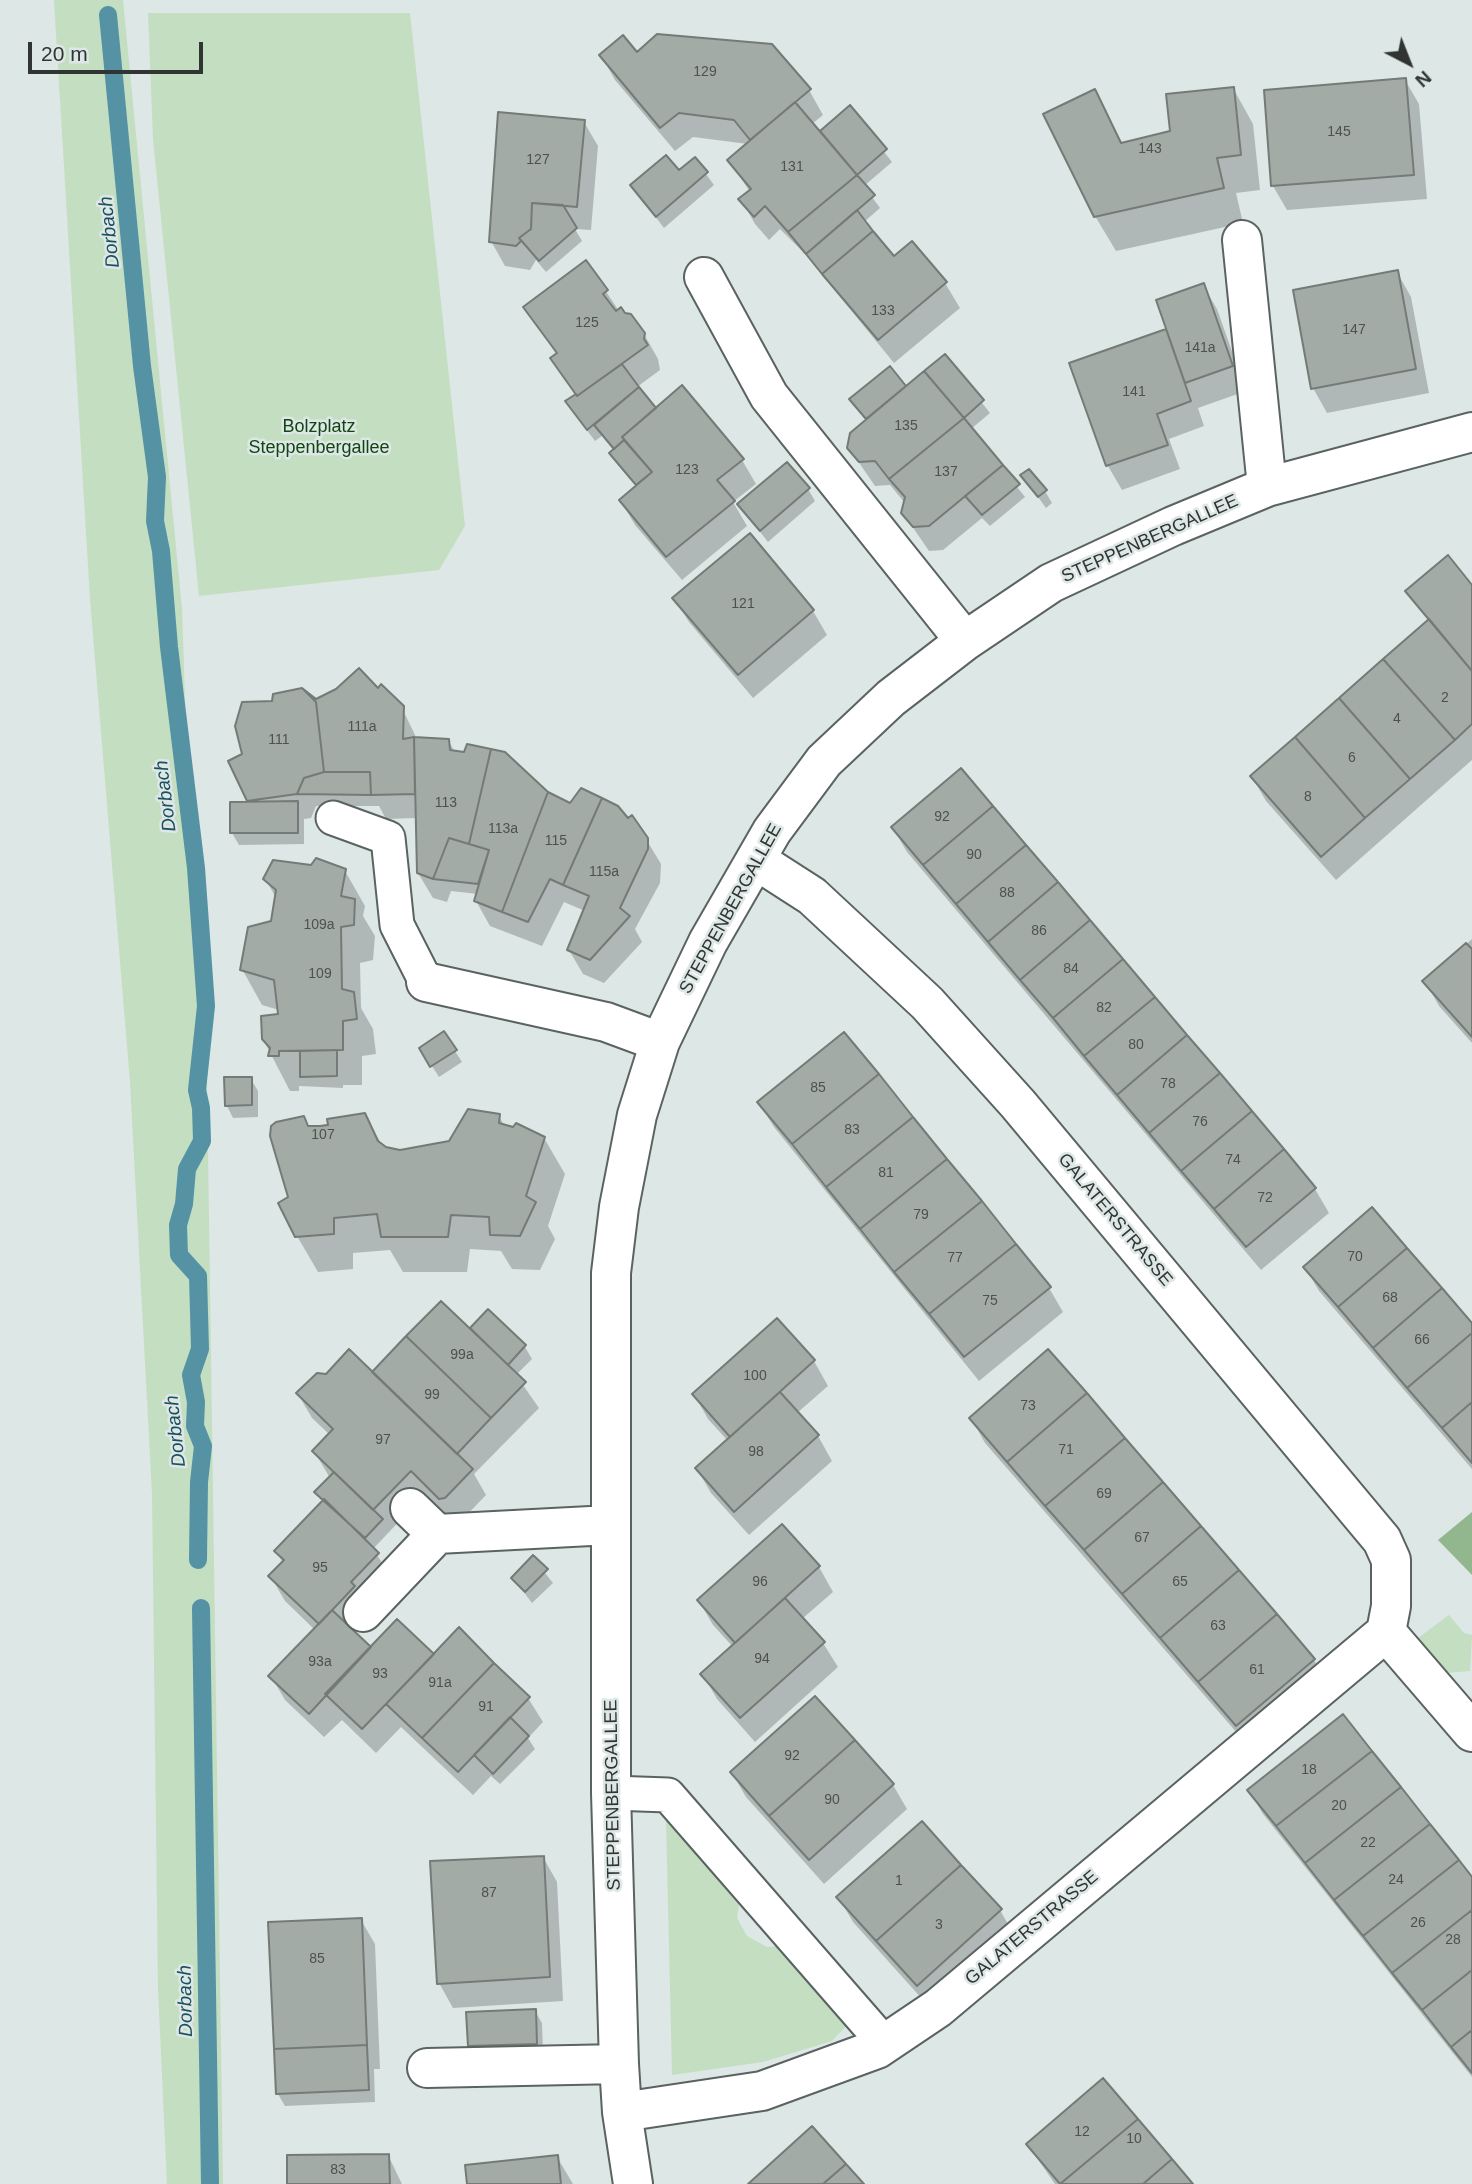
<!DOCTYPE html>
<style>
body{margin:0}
#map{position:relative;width:1472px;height:2184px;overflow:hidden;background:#dde7e5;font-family:Helvetica,sans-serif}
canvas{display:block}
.north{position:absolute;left:1374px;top:28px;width:70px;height:70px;-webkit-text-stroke:5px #dde7e5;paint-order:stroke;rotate:138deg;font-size:19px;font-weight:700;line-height:28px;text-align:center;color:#303433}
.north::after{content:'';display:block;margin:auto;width:24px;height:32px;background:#303433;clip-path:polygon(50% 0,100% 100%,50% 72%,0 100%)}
.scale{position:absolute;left:28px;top:42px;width:175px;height:32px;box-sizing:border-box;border:4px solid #303433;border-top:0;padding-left:9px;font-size:21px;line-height:24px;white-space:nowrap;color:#303433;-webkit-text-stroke:5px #dde7e5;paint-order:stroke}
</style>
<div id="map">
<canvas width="1472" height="2184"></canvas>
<div class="north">N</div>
<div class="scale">20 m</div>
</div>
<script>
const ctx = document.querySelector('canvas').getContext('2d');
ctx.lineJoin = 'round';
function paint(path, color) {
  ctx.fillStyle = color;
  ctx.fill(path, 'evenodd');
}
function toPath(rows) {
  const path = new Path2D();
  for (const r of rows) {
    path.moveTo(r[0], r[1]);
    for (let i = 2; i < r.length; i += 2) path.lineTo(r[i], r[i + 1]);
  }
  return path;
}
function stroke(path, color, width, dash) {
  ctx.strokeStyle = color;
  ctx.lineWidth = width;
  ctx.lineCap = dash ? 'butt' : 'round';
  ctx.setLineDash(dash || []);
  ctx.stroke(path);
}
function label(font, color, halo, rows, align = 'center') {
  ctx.font = font + ' Helvetica,sans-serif';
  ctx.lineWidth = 5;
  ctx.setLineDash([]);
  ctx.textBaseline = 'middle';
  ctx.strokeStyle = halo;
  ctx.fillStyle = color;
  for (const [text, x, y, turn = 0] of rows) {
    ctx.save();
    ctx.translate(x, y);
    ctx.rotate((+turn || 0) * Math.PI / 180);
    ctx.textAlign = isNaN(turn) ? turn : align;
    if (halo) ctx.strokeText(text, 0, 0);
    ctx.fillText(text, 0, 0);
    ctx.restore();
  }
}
const green = toPath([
 [54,0,123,0,182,609,189,819,207,1080,223,2184,167,2184,158,1988,152,1494,130,1082,90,599],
 [148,13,410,13,465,526,439,570,199,596,153,139],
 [1449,1615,1464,1633,1472,1635,1470,1671,1445,1673,1418,1638],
 [666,1818,740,1897,737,1918,747,1936,767,1947,780,1946,848,2024,832,2041,763,2062,672,2075]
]);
const forest = toPath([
 [1472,1512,1472,1575,1438,1540]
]);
const shadow = toPath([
 [637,54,809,90,823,115,812,124,820,133,850,108,892,162,864,186,880,208,864,222,894,259,945,283,960,308,894,363,805,254,780,229,769,240,755,224,741,199,750,192,729,160,748,144,693,137,675,151,615,80,601,55],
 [1405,80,1419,104,1427,199,1287,210,1273,186],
 [1233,88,1253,124,1260,190,1236,193,1243,223,1116,251,1095,216,1094,91,1123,144,1172,132],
 [584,122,598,146,591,230,575,229,582,241,546,272,536,260,530,270,505,266,491,241],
 [695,159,714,185,664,228,632,186,679,172],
 [586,262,619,311,644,334,658,359,660,370,637,387,655,410,742,460,756,484,733,502,747,526,682,580,635,525,621,501,637,487,618,465,611,453,614,451,602,436,595,441,574,413,567,402,576,396,552,359,557,355,525,307],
 [1397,272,1411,297,1429,393,1327,413,1313,388],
 [1203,285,1217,309,1246,391,1198,408,1204,426,1169,439,1180,469,1122,490,1108,466,1072,364,1168,331],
 [945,356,990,413,971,429,1025,497,990,526,982,518,943,550,929,551,903,513,905,503,890,485,875,486,849,448,866,421,851,400,906,388],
 [1023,476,1045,491,1052,503,1046,508],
 [808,489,815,501,768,542,739,505],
 [1472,587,1472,760,1336,880,1266,801,1252,777,1429,621,1407,591],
 [674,598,813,611,827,635,753,698,689,622],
 [304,689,316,702,379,691,399,702,418,741,448,740,455,752,646,839,661,864,660,883,635,929,642,942,604,983,583,974,569,950,585,911,564,902,542,946,490,926,476,901,478,894,451,891,447,902,433,898,418,873,417,818,386,819,379,806,316,806,311,818,304,819,304,844,239,845,232,833,251,804,230,761,244,755,274,703,274,696],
 [893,828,1315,1189,1329,1213,1261,1270,907,852],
 [345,871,365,906,363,916,375,936,373,960,360,963,361,1008,373,1029,376,1054,362,1056,362,1085,343,1085,343,1088,299,1086,299,1091,290,1091,263,1039,280,1016,279,1010,262,1005,242,969,273,922,277,899,265,879],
 [1472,939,1472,1043,1439,1006,1425,981],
 [421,1049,455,1051,462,1062,439,1077],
 [226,1079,251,1079,258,1091,258,1117,233,1118,227,1106],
 [759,1103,1049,1288,1063,1312,979,1381,774,1127],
 [365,1115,383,1147,400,1152,451,1143,499,1116,505,1127,544,1138,565,1174,548,1226,555,1239,540,1270,512,1269,501,1251,470,1249,467,1272,403,1272,390,1250,353,1253,353,1269,318,1272,297,1236,290,1198,309,1128],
 [1305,1267,1472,1326,1472,1469,1319,1291],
 [488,1311,525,1347,532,1359,516,1375,539,1408,474,1474,486,1495,460,1522,455,1522,425,1494,373,1549,392,1578,350,1629,370,1648,434,1656,528,1698,543,1722,528,1738,535,1749,500,1784,491,1776,473,1795,401,1727,376,1753,342,1720,324,1737,285,1700,271,1676,315,1630,285,1601,271,1577,283,1563,276,1552,323,1504,316,1492,330,1478,314,1451,330,1435,312,1418,298,1394,372,1374,476,1335,472,1328],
 [777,1320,814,1361,828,1386,797,1413,818,1436,832,1461,749,1535,711,1493,697,1469,728,1441,708,1419,694,1394],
 [971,1418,1314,1660,1328,1684,1251,1749,985,1443],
 [782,1526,819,1567,833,1592,802,1619,823,1643,838,1667,755,1742,717,1699,703,1675,733,1647,713,1625,699,1601],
 [533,1558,553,1583,532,1603,513,1578],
 [732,1773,893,1785,907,1809,824,1884,746,1797],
 [1249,1790,1472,1880,1472,2077,1263,1814],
 [922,1823,1000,1910,1014,1935,932,2010,853,1922,839,1898],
 [543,1857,557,1882,563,2001,453,2008,439,1983],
 [361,1920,375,1944,380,2069,374,2069,375,2102,285,2106,278,2094],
 [535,2011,542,2023,543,2055,476,2058,469,2046],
 [1028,2145,1190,2184,1055,2184],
 [388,2155,402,2184,289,2184],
 [557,2157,573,2184,469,2184]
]);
const stream = toPath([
 [108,15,142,366,157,477,155,521,161,551,169,647,196,868,206,1006,197,1090,201,1108,202,1141,187,1169,184,1204,178,1225,179,1255,198,1276,200,1349,191,1375,196,1402,195,1426,203,1446,199,1482,198,1560],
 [201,1608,210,2184]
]);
const building = toPath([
 [657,34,772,44,811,89,750,140,734,120,679,113,660,128,599,55,623,35,637,52,657,34],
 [1406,78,1414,175,1271,186,1264,90,1406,78],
 [1234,87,1241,155,1217,158,1224,188,1094,217,1043,114,1095,89,1121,143,1170,131,1166,94,1234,87],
 [795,102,857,175,788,232,765,206,754,217,738,199,751,189,727,160,795,102],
 [850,105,887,149,857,175,820,131,850,105],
 [498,112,585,120,577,207,532,203,531,229,519,238,521,241,516,246,489,242,498,112],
 [666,155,679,170,695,157,708,172,656,217,630,185,666,155],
 [857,175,875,195,806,254,788,232,857,175],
 [532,203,563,205,577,228,539,261,519,238,531,229,532,203],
 [857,210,873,231,822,274,806,254,857,210],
 [873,231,894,256,912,241,947,282,878,340,822,274,873,231],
 [586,260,608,290,603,294,616,311,621,307,625,313,631,314,645,333,644,339,648,345,577,396,550,358,557,353,523,307,586,260],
 [1398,270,1416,369,1311,389,1293,290,1398,270],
 [1204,283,1233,366,1185,383,1156,300,1204,283],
 [1166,329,1191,401,1157,414,1168,445,1106,466,1069,363,1166,329],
 [945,354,984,400,964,418,924,371,945,354],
 [622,364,639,387,587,430,565,401,576,394,577,396,622,364],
 [890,366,906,386,866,419,849,399,890,366],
 [924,371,964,418,889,479,875,461,859,462,847,448,850,433,924,371],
 [682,385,744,459,717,480,735,501,666,557,619,500,652,472,622,437,682,385],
 [639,387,656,408,622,437,624,440,614,449,594,425,639,387],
 [964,418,1003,465,929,526,913,527,901,513,905,497,889,479,964,418],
 [624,440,652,472,636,485,609,453,624,440],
 [787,462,810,488,760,531,737,504,787,462],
 [1003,465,1020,484,982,515,965,496,1003,465],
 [1029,469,1047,490,1038,497,1020,475,1029,469],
 [750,533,814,610,738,675,672,598,750,533],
 [1448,555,1472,585,1472,671,1405,591,1448,555],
 [1429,619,1472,671,1472,724,1455,740,1383,659,1429,619],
 [1383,659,1455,740,1410,779,1339,698,1383,659],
 [359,668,378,688,381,684,404,706,403,739,414,737,415,794,371,795,370,772,324,772,316,702,302,688,316,699,336,689,359,668],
 [302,688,316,702,324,772,304,778,297,794,247,801,228,761,242,754,235,726,242,702,272,701,273,694,302,688],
 [1339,698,1410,779,1365,818,1295,737,1339,698],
 [414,737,449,739,450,750,464,752,467,744,491,749,469,844,449,838,433,879,417,873,414,737],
 [1295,737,1365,818,1321,857,1250,776,1295,737],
 [491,749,505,752,548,792,502,912,474,901,489,850,469,844,491,749],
 [961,768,993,806,923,865,891,827,961,768],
 [324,772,370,772,371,795,297,794,304,778,324,772],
 [581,788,602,798,563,885,550,879,528,922,502,912,548,792,570,803,581,788],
 [602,798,618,806,628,818,632,815,648,838,648,849,620,908,630,916,590,960,567,950,589,896,563,885,602,798],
 [298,801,298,833,230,833,230,802,298,801],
 [993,806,1026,845,956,904,923,865,993,806],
 [449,838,489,850,478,884,433,879,449,838],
 [1026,845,1058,882,988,942,956,904,1026,845],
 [316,858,346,869,341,896,355,899,354,925,341,927,342,989,354,992,357,1019,343,1021,343,1050,279,1051,279,1056,268,1056,270,1048,262,1039,261,1016,278,1014,274,980,240,970,248,927,271,921,276,890,263,879,273,860,311,865,316,858],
 [1058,882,1090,920,1020,980,988,942,1058,882],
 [1090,920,1123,959,1053,1018,1020,980,1090,920],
 [1466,943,1472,949,1472,1037,1422,981,1466,943],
 [1123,959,1155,997,1084,1056,1053,1018,1123,959],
 [1155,997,1187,1035,1117,1095,1084,1056,1155,997],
 [444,1031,457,1050,430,1067,419,1048,444,1031],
 [844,1032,879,1074,792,1144,757,1102,844,1032],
 [1187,1035,1220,1073,1149,1133,1117,1095,1187,1035],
 [337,1050,337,1076,300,1077,300,1051,337,1050],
 [1220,1073,1252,1111,1181,1171,1149,1133,1220,1073],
 [879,1074,913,1117,826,1187,792,1144,879,1074],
 [224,1077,252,1077,252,1105,225,1106,224,1077],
 [468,1109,500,1114,499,1123,513,1127,516,1123,545,1137,526,1196,536,1202,520,1236,490,1235,489,1217,451,1215,448,1237,381,1237,377,1214,334,1218,334,1234,295,1237,278,1203,288,1197,270,1136,271,1126,276,1122,304,1116,308,1126,320,1126,328,1125,327,1119,365,1113,378,1141,386,1147,400,1150,449,1141,468,1109],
 [1252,1111,1284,1149,1214,1209,1181,1171,1252,1111],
 [913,1117,947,1159,860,1229,826,1187,913,1117],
 [1284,1149,1316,1188,1246,1247,1214,1209,1284,1149],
 [947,1159,982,1201,894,1272,860,1229,947,1159],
 [982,1201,1016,1244,929,1314,894,1272,982,1201],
 [1372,1207,1407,1248,1338,1307,1303,1267,1372,1207],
 [1016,1244,1051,1287,964,1357,929,1314,1016,1244],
 [1407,1248,1442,1288,1373,1348,1338,1307,1407,1248],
 [1442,1288,1472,1323,1472,1333,1407,1388,1373,1348,1442,1288],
 [441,1301,526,1382,491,1418,406,1336,441,1301],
 [488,1309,526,1345,508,1365,470,1328,488,1309],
 [777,1318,815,1360,730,1437,692,1394,777,1318],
 [1472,1333,1472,1402,1442,1428,1407,1388,1472,1333],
 [406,1336,491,1418,457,1454,372,1372,406,1336],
 [349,1349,473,1469,445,1498,439,1499,411,1471,373,1510,312,1451,333,1429,296,1393,317,1373,326,1374,349,1349],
 [1048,1349,1087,1393,1007,1462,969,1418,1048,1349],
 [780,1392,819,1435,734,1512,695,1468,780,1392],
 [1087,1393,1125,1438,1045,1506,1007,1462,1087,1393],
 [1472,1402,1472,1463,1442,1428,1472,1402],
 [1125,1438,1163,1482,1084,1550,1045,1506,1125,1438],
 [334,1472,383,1519,365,1538,314,1492,334,1472],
 [1163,1482,1201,1526,1122,1594,1084,1550,1163,1482],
 [324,1499,379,1553,351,1582,355,1586,319,1624,268,1576,284,1560,274,1551,324,1499],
 [782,1524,820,1566,735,1643,697,1600,782,1524],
 [1201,1526,1239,1570,1160,1638,1122,1594,1201,1526],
 [533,1555,548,1569,525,1592,511,1578,533,1555],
 [1239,1570,1277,1614,1198,1682,1160,1638,1239,1570],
 [785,1598,825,1642,740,1718,700,1674,785,1598],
 [332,1610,371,1647,309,1714,268,1676,332,1610],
 [1277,1614,1315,1659,1236,1726,1198,1682,1277,1614],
 [397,1619,434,1654,362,1729,325,1694,397,1619],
 [459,1627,494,1663,422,1738,386,1704,459,1627],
 [494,1663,530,1697,458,1772,422,1738,494,1663],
 [815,1696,855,1740,769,1816,730,1772,815,1696],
 [1343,1714,1372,1751,1276,1826,1247,1790,1343,1714],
 [510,1717,529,1736,493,1774,474,1755,510,1717],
 [855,1740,894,1784,809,1860,769,1816,855,1740],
 [1372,1751,1401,1787,1305,1863,1276,1826,1372,1751],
 [1401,1787,1430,1824,1334,1900,1305,1863,1401,1787],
 [922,1821,961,1865,876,1941,836,1897,922,1821],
 [1430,1824,1459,1860,1363,1936,1334,1900,1430,1824],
 [544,1856,550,1977,437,1984,430,1861,544,1856],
 [1459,1860,1472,1877,1472,1910,1392,1973,1363,1936,1459,1860],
 [961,1865,1002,1909,917,1986,876,1941,961,1865],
 [1472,1910,1472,1970,1422,2010,1392,1973,1472,1910],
 [362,1918,367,2045,274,2049,268,1922,362,1918],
 [1472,1970,1472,2030,1451,2047,1422,2010,1472,1970],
 [536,2009,537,2044,468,2046,466,2012,536,2009],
 [1472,2030,1472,2073,1451,2047,1472,2030],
 [367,2045,369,2090,276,2094,274,2049,367,2045],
 [1103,2078,1138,2119,1060,2184,1026,2144,1103,2078],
 [1138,2119,1172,2159,1143,2184,1060,2184,1138,2119],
 [812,2126,846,2164,823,2184,748,2184,812,2126],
 [389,2154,390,2184,287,2184,287,2155,389,2154],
 [558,2155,561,2184,467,2184,465,2165,558,2155],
 [1172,2159,1193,2184,1143,2184,1172,2159],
 [846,2164,864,2184,823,2184,846,2164]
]);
const lane = toPath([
 [333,818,388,838,397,925,426,982],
 [611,1793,668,1795,885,2044]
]);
const street = toPath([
 [1242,240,1267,487],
 [704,277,769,396,965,641],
 [426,982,606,1022,660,1042],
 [410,1508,437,1534],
 [363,1612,437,1534,610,1525],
 [1386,1632,1472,1732],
 [427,2068,619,2064],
 [622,2112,762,2091,877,2049,938,2008,1386,1632,1391,1606,1391,1560,1382,1540,1018,1104,927,1003,812,896,756,860],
 [633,2184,622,2112,619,2064,611,1793,611,1273,619,1207,637,1115,660,1042,708,942,772,831,824,761,891,698,965,641,1051,583,1173,526,1267,487,1472,432]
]);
const numberNames = [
 ["129",705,72],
 ["145",1339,132],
 ["143",1150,149],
 ["127",538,160],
 ["131",792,167],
 ["133",883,311],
 ["125",587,323],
 ["147",1354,330],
 ["141a",1200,348],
 ["141",1134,392],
 ["135",906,426],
 ["123",687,470],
 ["137",946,472],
 ["121",743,604],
 ["2",1445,698],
 ["4",1397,719],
 ["111a",362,727],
 ["111",279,740],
 ["6",1352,758],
 ["8",1308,797],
 ["113",446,803],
 ["92",942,817],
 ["113a",503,829],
 ["115",556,841],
 ["90",974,855],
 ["115a",604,872],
 ["88",1007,893],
 ["109a",319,925],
 ["86",1039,931],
 ["84",1071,969],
 ["109",320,974],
 ["82",1104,1008],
 ["80",1136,1045],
 ["78",1168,1084],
 ["85",818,1088],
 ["76",1200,1122],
 ["83",852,1130],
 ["107",323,1135],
 ["74",1233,1160],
 ["81",886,1173],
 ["72",1265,1198],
 ["79",921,1215],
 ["70",1355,1257],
 ["77",955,1258],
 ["68",1390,1298],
 ["75",990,1301],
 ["66",1422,1340],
 ["99a",462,1355],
 ["100",755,1376],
 ["99",432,1395],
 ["73",1028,1406],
 ["97",383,1440],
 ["71",1066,1450],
 ["98",756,1452],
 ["69",1104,1494],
 ["67",1142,1538],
 ["95",320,1568],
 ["96",760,1582],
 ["65",1180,1582],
 ["63",1218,1626],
 ["94",762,1659],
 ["93a",320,1662],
 ["61",1257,1670],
 ["93",380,1674],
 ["91a",440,1683],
 ["91",486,1707],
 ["92",792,1756],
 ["18",1309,1770],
 ["90",832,1800],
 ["20",1339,1806],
 ["22",1368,1843],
 ["24",1396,1880],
 ["1",899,1881],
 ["87",489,1893],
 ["26",1418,1923],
 ["3",939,1925],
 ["28",1453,1940],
 ["85",317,1959],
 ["12",1082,2132],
 ["10",1134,2139],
 ["83",338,2170]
];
const parkNames = [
 ["Bolzplatz",319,427],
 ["Steppenbergallee",319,448]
];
const streetNames = [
 ["STEPPENBERGALLEE",1150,539,-24],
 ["STEPPENBERGALLEE",731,909,-61],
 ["GALATERSTRASSE",1115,1220,50],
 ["STEPPENBERGALLEE",613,1795,-91],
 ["GALATERSTRASSE",1032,1928,-40]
];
const waterNames = [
 ["Dorbach",110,232,-96],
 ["Dorbach",166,796,-97],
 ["Dorbach",176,1431,-96],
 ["Dorbach",186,2001,-91]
];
paint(green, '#c4dec2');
paint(forest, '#92b78f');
paint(shadow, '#0003');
stroke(stream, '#5592a4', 18);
paint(building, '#a3aba6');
stroke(building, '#747b77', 2);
stroke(lane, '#5a6361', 37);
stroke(street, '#5a6361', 42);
stroke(lane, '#fff', 33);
stroke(street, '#fff', 38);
label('14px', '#4d5250', null, numberNames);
label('18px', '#114610', '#dde7e5', parkNames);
label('18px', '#303433', '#dde7e5', streetNames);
label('italic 19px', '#1b505e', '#dde7e5', waterNames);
</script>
